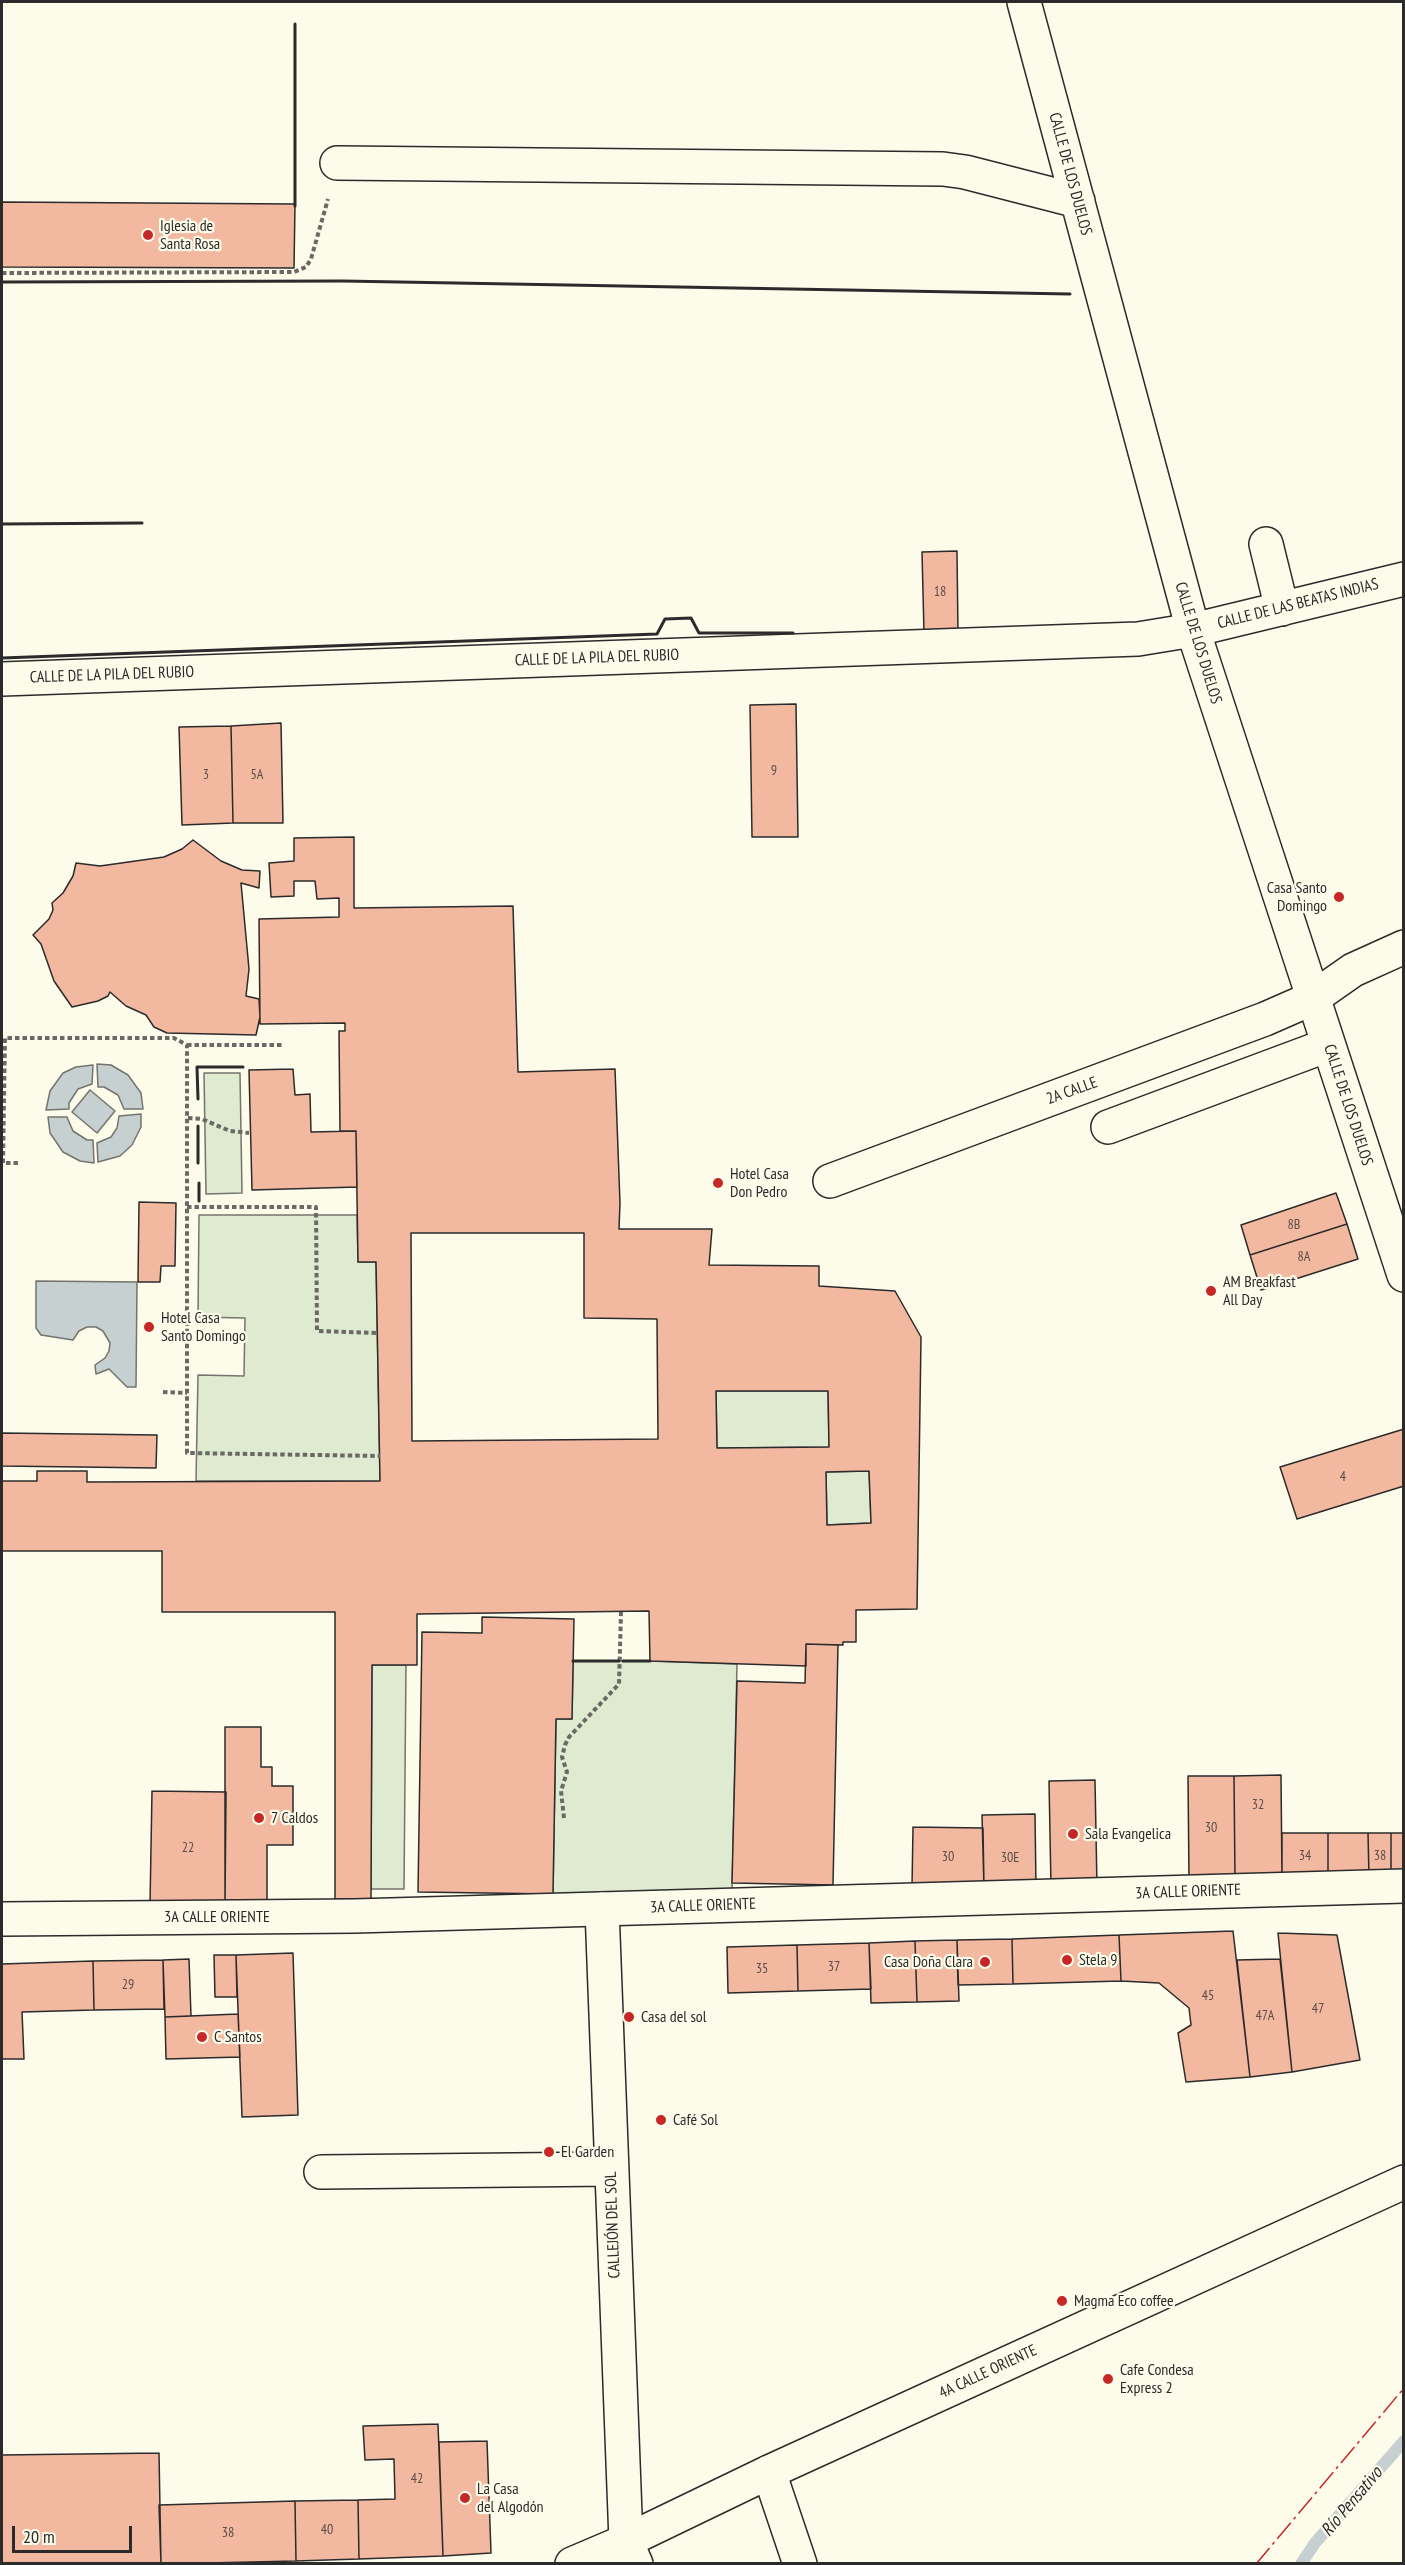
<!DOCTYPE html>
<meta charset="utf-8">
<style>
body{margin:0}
#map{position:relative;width:1405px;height:2565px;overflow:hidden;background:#fdfbea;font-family:"PT Sans Narrow",sans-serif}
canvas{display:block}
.frame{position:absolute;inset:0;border:3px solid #2b2b2b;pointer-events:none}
.scale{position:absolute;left:12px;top:2526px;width:120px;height:27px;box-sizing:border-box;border:3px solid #2b2b2b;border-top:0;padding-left:8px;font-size:18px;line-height:21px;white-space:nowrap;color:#2b2b2b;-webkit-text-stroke:4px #fdfbea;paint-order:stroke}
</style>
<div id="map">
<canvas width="1405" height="2565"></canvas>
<div class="frame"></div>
<div class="scale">20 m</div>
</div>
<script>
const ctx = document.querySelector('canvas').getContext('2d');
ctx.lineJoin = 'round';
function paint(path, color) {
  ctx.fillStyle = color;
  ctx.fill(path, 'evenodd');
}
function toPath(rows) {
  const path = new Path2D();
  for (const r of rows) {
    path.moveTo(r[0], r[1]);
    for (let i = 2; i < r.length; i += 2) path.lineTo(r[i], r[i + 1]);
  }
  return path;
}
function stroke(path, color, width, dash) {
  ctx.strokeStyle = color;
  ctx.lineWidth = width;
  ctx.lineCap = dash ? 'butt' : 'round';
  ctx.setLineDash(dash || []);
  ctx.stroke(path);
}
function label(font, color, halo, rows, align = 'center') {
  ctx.font = font + ' "PT Sans Narrow",sans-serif';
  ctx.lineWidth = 4.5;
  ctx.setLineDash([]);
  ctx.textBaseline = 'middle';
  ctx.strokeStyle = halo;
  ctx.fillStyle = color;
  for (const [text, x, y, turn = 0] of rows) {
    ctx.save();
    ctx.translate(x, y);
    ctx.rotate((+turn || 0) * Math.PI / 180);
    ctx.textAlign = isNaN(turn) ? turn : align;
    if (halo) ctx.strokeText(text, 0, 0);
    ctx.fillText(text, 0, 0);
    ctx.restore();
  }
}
const green = toPath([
 [204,1073,240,1073,242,1193,206,1194,204,1073],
 [199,1215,357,1215,358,1262,376,1262,380,1481,196,1481,198,1375,244,1376,245,1318,198,1317,199,1215],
 [716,1391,828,1391,829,1447,717,1448,716,1391],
 [869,1471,871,1523,827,1525,826,1472,869,1471],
 [573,1661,650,1661,737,1664,732,1891,553,1894,556,1719,572,1719,573,1661],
 [372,1665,406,1665,404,1889,371,1889,372,1665]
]);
const water = toPath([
 [97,1064,111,1065,128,1075,141,1093,143,1109,124,1109,118,1095,104,1087,98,1087,97,1064],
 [93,1065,92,1084,78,1089,69,1103,69,1109,46,1110,50,1091,63,1073,76,1067,93,1065],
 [90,1090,115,1111,97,1133,72,1112,90,1090],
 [141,1114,141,1127,132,1145,120,1156,98,1162,97,1143,111,1137,117,1128,119,1116,141,1114],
 [48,1117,67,1117,73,1131,87,1140,93,1140,94,1163,80,1161,63,1152,50,1133,48,1117],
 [36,1281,137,1282,136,1387,127,1387,109,1369,96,1374,95,1365,105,1358,109,1351,110,1343,103,1331,96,1327,87,1327,79,1331,73,1340,41,1335,36,1328,36,1281]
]);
const stream = toPath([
 [1301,2564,1315,2543,1404,2441]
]);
const building = toPath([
 [2,202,295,204,294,268,2,267,2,202],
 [957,551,958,633,924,633,922,552,957,551],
 [796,704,798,837,752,837,750,705,796,704],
 [281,723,283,823,233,823,231,726,281,723],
 [231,726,233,823,182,825,179,727,231,726],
 [354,837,354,908,513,906,518,1072,615,1069,620,1203,619,1229,712,1229,709,1265,819,1266,819,1286,895,1291,921,1337,917,1609,856,1610,856,1642,843,1642,843,1645,806,1644,806,1666,650,1661,649,1611,417,1614,417,1665,372,1665,371,1899,335,1899,335,1612,162,1612,162,1551,2,1551,2,1481,37,1481,37,1471,87,1471,87,1482,380,1481,376,1262,358,1262,356,1131,340,1131,339,1031,345,1031,345,1023,260,1024,259,919,339,917,339,898,317,899,315,881,294,881,294,896,271,897,269,863,294,861,294,838,354,837],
 [411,1233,584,1233,584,1318,657,1319,658,1439,412,1441,411,1233],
 [716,1391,828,1391,829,1447,717,1448,716,1391],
 [869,1471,871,1523,827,1525,826,1472,869,1471],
 [193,840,221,861,242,870,260,871,259,888,241,883,249,969,246,996,259,999,260,1017,256,1035,167,1033,154,1027,146,1015,126,1006,110,992,108,996,98,1001,72,1007,54,981,41,944,33,935,49,919,53,910,52,903,63,893,73,876,76,863,100,866,164,857,182,849,193,840],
 [293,1069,295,1095,310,1094,311,1132,356,1131,357,1187,252,1190,249,1070,293,1069],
 [1336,1193,1347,1224,1250,1255,1241,1225,1336,1193],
 [139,1202,176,1203,175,1266,161,1266,160,1282,138,1282,139,1202],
 [1347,1224,1358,1259,1261,1290,1250,1255,1347,1224],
 [1404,1429,1404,1486,1297,1519,1280,1467,1404,1429],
 [2,1433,157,1435,156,1468,2,1466,2,1433],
 [482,1617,574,1619,572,1719,556,1719,553,1894,418,1892,422,1632,482,1633,482,1617],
 [806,1644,838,1645,833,1885,732,1883,737,1681,805,1683,806,1644],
 [225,1727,261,1727,261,1767,272,1767,272,1786,293,1786,293,1845,267,1845,267,1905,225,1905,225,1727],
 [1281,1775,1282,1879,1235,1879,1234,1776,1281,1775],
 [1188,1776,1234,1776,1235,1879,1189,1880,1188,1776],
 [1095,1780,1097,1887,1051,1887,1049,1781,1095,1780],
 [152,1791,226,1792,225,1905,150,1905,152,1791],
 [1035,1814,1036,1887,984,1888,982,1815,1035,1814],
 [913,1827,983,1828,984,1888,912,1887,913,1827],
 [1282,1833,1328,1833,1328,1879,1282,1879,1282,1833],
 [1328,1833,1368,1833,1369,1878,1328,1879,1328,1833],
 [1368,1833,1391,1833,1391,1878,1369,1878,1368,1833],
 [1391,1833,1404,1833,1404,1878,1391,1878,1391,1833],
 [1233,1931,1250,2077,1186,2082,1178,2033,1191,2025,1189,2008,1159,1983,1121,1981,1119,1935,1233,1931],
 [1278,1933,1337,1935,1360,2060,1292,2072,1278,1933],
 [1119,1935,1121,1981,1013,1984,1012,1939,1119,1935],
 [1012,1939,1013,1984,958,1985,957,1940,1012,1939],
 [957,1940,959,2001,917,2002,915,1941,957,1940],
 [915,1941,917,2002,871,2003,869,1943,915,1941],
 [869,1943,871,1989,798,1991,797,1945,869,1943],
 [797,1945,798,1991,728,1993,727,1947,797,1945],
 [293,1953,298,2115,242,2117,236,1955,293,1953],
 [214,1955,236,1955,237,1997,215,1997,214,1955],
 [189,1959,191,2016,165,2017,163,1960,189,1959],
 [1280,1959,1292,2072,1250,2077,1237,1960,1280,1959],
 [163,1960,164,2009,94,2010,93,1961,163,1960],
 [93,1961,94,2010,22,2012,24,2059,2,2059,2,1964,93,1961],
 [238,2014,240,2057,166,2059,165,2017,238,2014],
 [438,2424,443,2556,359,2559,358,2500,395,2499,394,2459,365,2460,363,2426,438,2424],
 [487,2441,491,2553,443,2556,439,2442,487,2441],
 [159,2453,161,2564,2,2564,2,2455,159,2453],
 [358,2500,359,2559,296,2561,295,2501,358,2500],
 [295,2501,296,2561,161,2564,159,2505,295,2501]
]);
const path = toPath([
 [2,273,294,272,306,267,311,259,328,199],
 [187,1045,283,1045],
 [188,1118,202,1119,230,1131,249,1133],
 [18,1163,3,1163,5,1038,174,1038,187,1045,187,1453,380,1456],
 [187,1207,316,1207,317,1331,378,1333],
 [163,1392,187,1393],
 [564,1818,561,1791,567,1772,562,1757,565,1745,569,1737,619,1684,621,1612]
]);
const minor = toPath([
 [1024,2,1193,630,1404,579],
 [337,163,943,169,965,172,1078,201],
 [1266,544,1282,609],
 [1108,1127,1328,1045],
 [830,1181,1265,1019,1313,998,1353,970,1404,947],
 [602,1909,626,2541,636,2564],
 [321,2172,611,2169]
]);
const major = toPath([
 [2,679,1138,639,1193,630,1404,1275],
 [2,1919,355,1916,1404,1886],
 [769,2472,800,2564],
 [572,2564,626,2541,769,2472,1404,2182]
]);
const wall = toPath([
 [295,206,295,24],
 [2,282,343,281,1070,294],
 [2,524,142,523],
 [2,658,657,634,665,619,691,618,699,633,793,633],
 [198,1099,197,1067,243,1067],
 [198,1126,198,1163],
 [199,1183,199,1201],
 [573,1661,619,1661],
 [623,1661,650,1661]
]);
const power = toPath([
 [1256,2564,1404,2388]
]);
const markers = [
 [148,235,6,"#c62828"],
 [1339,897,6,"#c62828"],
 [718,1183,6,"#c62828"],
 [1211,1291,6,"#c62828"],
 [149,1327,6,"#c62828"],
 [259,1818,6,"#c62828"],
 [1073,1834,6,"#c62828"],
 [1067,1960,6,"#c62828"],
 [985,1962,6,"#c62828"],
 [629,2017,6,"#c62828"],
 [202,2037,6,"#c62828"],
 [661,2120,6,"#c62828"],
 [549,2152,6,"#c62828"],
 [1062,2301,6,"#c62828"],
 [1108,2379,6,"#c62828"],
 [465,2498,6,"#c62828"]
];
const numberNames = [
 ["18",940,592],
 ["9",774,771],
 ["3",206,775],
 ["5A",257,775],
 ["8B",1294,1225],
 ["8A",1304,1257],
 ["4",1343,1477],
 ["32",1258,1805],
 ["30",1211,1828],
 ["22",188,1848],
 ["34",1305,1856],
 ["38",1380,1856],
 ["30",948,1857],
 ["30E",1010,1858],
 ["37",834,1967],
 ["35",762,1969],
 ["29",128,1985],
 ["45",1208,1996],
 ["47",1318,2009],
 ["47A",1265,2016],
 ["42",417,2479],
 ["40",327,2530],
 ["38",228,2533]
];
const streetNames = [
 ["CALLE DE LOS DUELOS",1070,174,75],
 ["CALLE DE LAS BEATAS INDIAS",1298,604,-14],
 ["CALLE DE LOS DUELOS",1198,643,73],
 ["CALLE DE LA PILA DEL RUBIO",597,658,-2],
 ["CALLE DE LA PILA DEL RUBIO",112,675,-2],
 ["2A CALLE",1072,1091,-20],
 ["CALLE DE LOS DUELOS",1348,1105,72],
 ["3A CALLE ORIENTE",1188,1892,-2],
 ["3A CALLE ORIENTE",703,1906,-2],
 ["3A CALLE ORIENTE",217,1917],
 ["CALLEJÓN DEL SOL",613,2225,-92],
 ["4A CALLE ORIENTE",988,2372,-25]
];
const poiNames = [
 ["Iglesia de",160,226],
 ["Santa Rosa",160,244],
 ["Casa Santo",1327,888,"right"],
 ["Domingo",1327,906,"right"],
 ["Hotel Casa",730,1174],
 ["Don Pedro",730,1192],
 ["AM Breakfast",1223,1282],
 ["All Day",1223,1300],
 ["Hotel Casa",161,1318],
 ["Santo Domingo",161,1336],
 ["7 Caldos",271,1818],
 ["Sala Evangelica",1085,1834],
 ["Stela 9",1079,1960],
 ["Casa Doña Clara",973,1962,"right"],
 ["Casa del sol",641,2017],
 ["C Santos",214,2037],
 ["Café Sol",673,2120],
 ["El Garden",561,2152],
 ["Magma Eco coffee",1074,2301],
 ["Cafe Condesa",1120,2370],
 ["Express 2",1120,2388],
 ["La Casa",477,2489],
 ["del Algodón",477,2507]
];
const waterNames = [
 ["Río Pensativo",1352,2502,-50]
];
paint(green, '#deebd1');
stroke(green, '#74746e', 1.5);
paint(water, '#c7d0d0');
stroke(water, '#74746e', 1.5);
stroke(stream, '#c7d0d0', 12);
paint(building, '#f2b8a0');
stroke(building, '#2b2b2b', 1.5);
stroke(minor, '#2b2b2b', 36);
stroke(major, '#2b2b2b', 36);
stroke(path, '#6a6964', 4, [4.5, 3]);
stroke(minor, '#fdfbea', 33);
stroke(major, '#fdfbea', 33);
stroke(wall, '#2b2b2b', 3);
stroke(power, '#c62828', 1.5, [21, 4.5, 3, 4.5]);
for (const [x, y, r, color] of markers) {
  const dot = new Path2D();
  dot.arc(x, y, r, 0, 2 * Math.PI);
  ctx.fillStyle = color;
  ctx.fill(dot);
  stroke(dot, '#fdfbea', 2);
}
label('14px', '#5d4e48', null, numberNames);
label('16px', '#2b2b2b', '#fdfbea', streetNames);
label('16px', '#2b2b2b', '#fdfbea', poiNames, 'left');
label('italic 18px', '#2b2b2b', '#fdfbea', waterNames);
</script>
